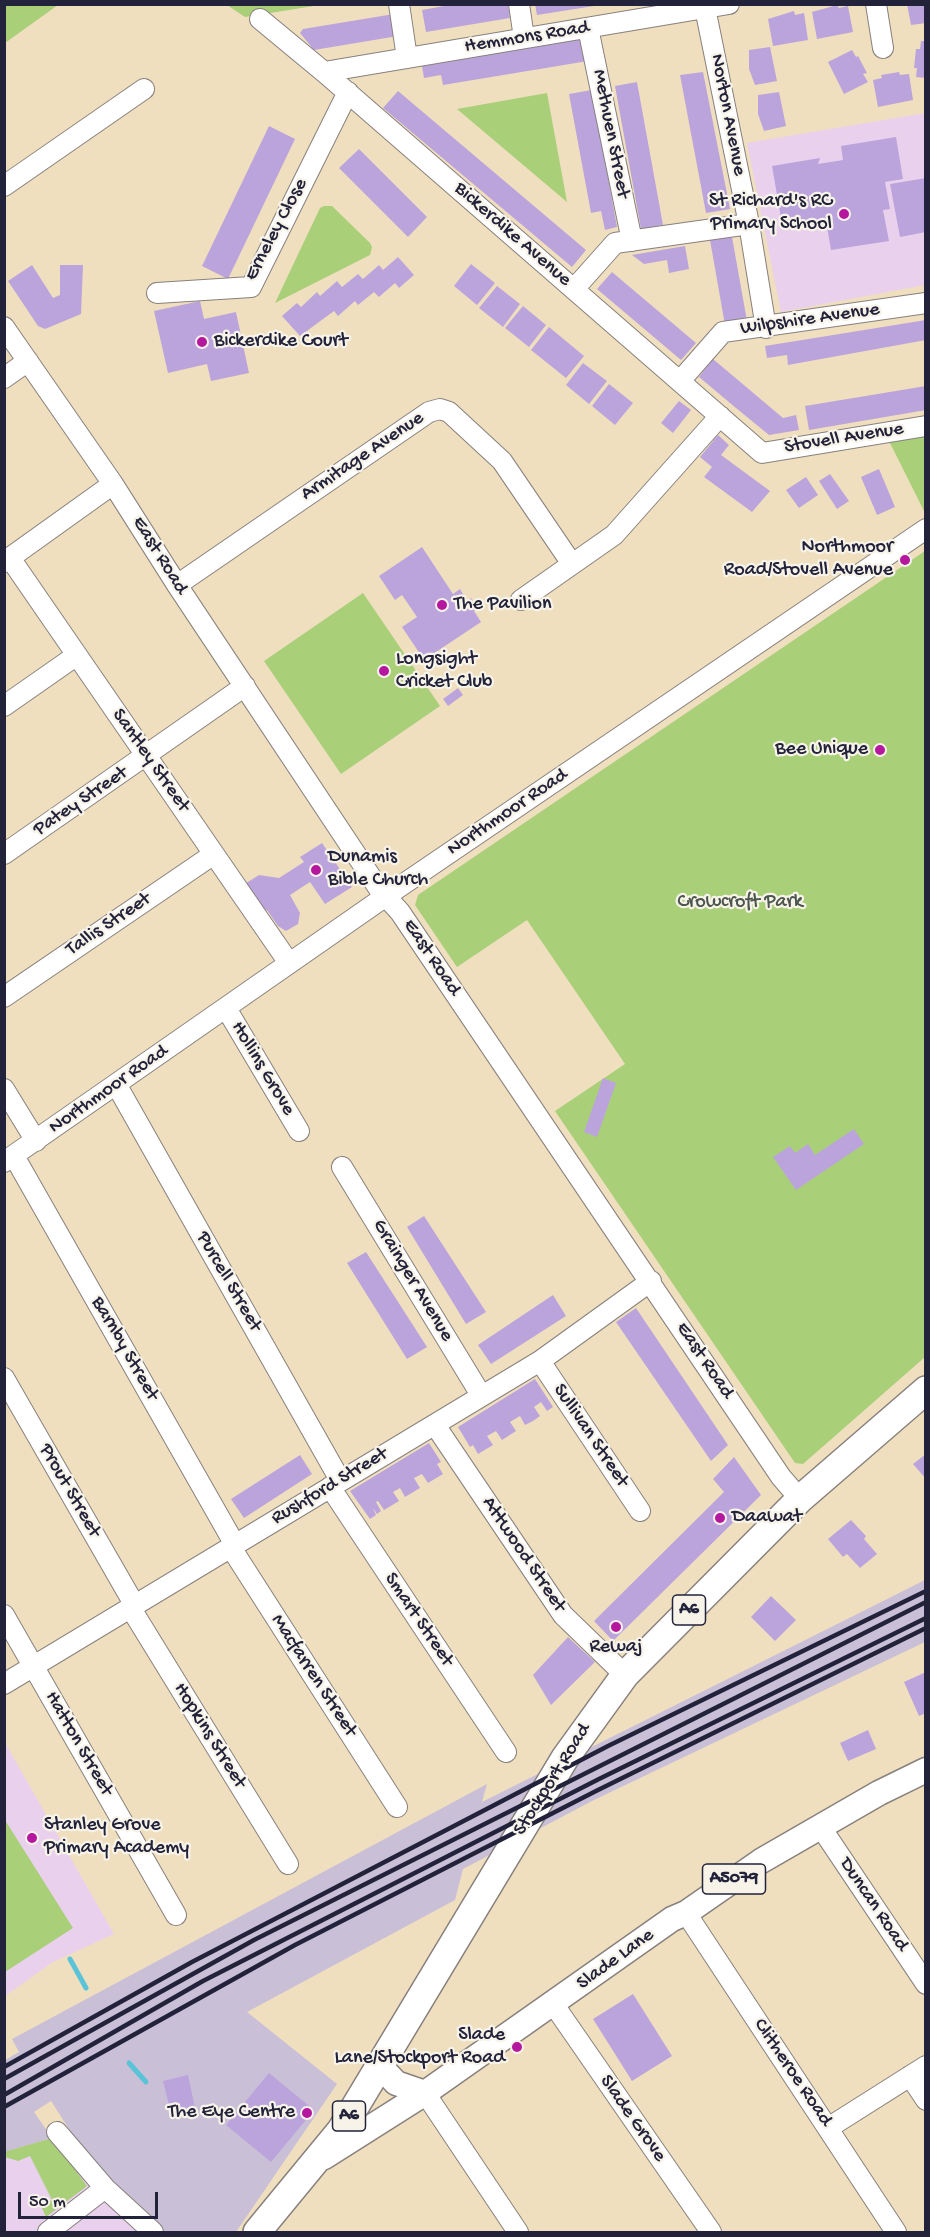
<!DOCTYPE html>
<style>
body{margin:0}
#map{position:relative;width:930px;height:2237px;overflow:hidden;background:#efdfbf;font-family:"Gochi Hand",sans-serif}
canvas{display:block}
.frame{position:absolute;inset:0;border:6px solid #22223b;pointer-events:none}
.scale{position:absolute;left:18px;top:2192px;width:140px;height:27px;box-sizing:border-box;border:3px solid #22223b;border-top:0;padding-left:8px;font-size:18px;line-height:21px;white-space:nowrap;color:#22223b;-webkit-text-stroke:4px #f7f3e8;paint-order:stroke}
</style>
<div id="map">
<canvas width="930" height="2237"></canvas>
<div class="frame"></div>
<div class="scale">50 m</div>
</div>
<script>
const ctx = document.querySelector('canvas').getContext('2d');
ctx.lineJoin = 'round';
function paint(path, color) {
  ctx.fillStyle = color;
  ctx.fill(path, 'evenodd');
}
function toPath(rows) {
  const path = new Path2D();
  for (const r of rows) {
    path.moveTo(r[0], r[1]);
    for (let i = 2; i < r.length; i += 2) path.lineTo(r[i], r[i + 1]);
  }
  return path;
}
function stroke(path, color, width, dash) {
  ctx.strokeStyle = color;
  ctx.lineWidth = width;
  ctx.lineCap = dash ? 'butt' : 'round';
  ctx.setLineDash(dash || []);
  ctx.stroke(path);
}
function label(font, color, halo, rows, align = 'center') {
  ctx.font = font + ' "Gochi Hand",sans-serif';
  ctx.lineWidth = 4.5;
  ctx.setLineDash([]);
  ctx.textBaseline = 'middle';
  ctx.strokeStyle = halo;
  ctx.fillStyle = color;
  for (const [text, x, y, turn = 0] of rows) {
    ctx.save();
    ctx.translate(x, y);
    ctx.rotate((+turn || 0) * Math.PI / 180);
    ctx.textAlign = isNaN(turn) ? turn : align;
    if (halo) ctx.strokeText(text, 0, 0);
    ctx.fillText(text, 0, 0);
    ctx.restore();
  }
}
const built = toPath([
 [925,113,925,285,781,312,747,143],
 [4,1741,114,1934,53,1962,5,1996],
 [52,2138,141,2232,5,2232,5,2152]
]);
const industrial = toPath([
 [925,1580,925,1642,594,1800,463,1869,455,1900,247,2012,337,2084,236,2232,162,2232,94,2168,51,2101,34,2112,52,2138,5,2152,5,2060,19,2052,12,2039,487,1784,482,1802]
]);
const green = toPath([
 [5,4,58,4,58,5,5,43],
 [227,5,320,5,245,17],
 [547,93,567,202,457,109],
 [324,206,332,206,370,243,372,247,370,255,275,303,320,208],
 [925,426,925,513,885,433],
 [925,551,925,1357,803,1464,795,1463,555,1111,625,1064,527,920,457,967,415,905,418,895],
 [363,593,440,706,341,774,264,661],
 [5,1820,73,1928,5,1972,4,1972],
 [52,2138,87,2186,46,2217,41,2206,52,2200,30,2156,18,2161,5,2157,4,2152]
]);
const stream = toPath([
 [70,1959,86,1988],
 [129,2063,146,2082]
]);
const building = toPath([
 [455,4,508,4,510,18,426,32,422,10],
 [535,4,594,4,594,6,537,15],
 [907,4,926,4,926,23,911,25],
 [837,5,839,8,848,6,853,32,817,39,812,12],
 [794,11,795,15,804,13,808,40,773,46,768,19],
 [394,14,398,36,314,50,300,33,303,29],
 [584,39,588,61,443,85,441,75,424,78,422,66],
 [921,41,926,41,926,78,916,77,917,68,914,68,916,49,920,49],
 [770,47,777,81,755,85,749,69,749,50],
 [852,50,856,57,858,56,867,73,863,74,868,82,844,94,828,62],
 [703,72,730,209,706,213,680,75],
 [899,72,900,75,909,74,913,100,878,107,873,80,882,78,881,75],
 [637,82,663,225,641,229,615,86],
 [592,90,617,227,605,230,601,211,591,213,569,94],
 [398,91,586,250,572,267,383,108],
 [779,92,786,126,764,131,758,114,758,95],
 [269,126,295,139,228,279,202,266],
 [896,137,903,179,885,182,890,209,883,210,889,241,831,250,826,221,792,227,790,216,781,218,772,166,820,158,818,164,843,160,841,146],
 [359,149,427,217,408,237,339,168],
 [926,178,926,232,900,237,890,184],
 [732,237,747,321,725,325,710,240],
 [685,246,689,269,669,273,667,260,644,264,632,255],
 [398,257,414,275,399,288,395,283,379,297,374,292,358,305,355,301,338,316,334,311,300,336,282,316,297,303,301,307,317,292,320,296,337,281,342,287,358,274,363,279,379,265,383,270],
 [471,264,495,283,477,305,454,286],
 [32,265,53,298,60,295,60,265,83,265,81,314,45,329,38,326,8,281],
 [612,272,696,343,681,360,597,289],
 [497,286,520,304,503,327,479,308],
 [200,301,204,319,236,312,249,373,211,381,207,364,168,373,154,311],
 [523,306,546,325,529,347,505,328],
 [926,320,926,340,788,365,787,355,767,358,765,346],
 [549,327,584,356,566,378,531,350],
 [713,359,783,418,796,415,799,430,769,435,736,408,699,377],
 [583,363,607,381,589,404,566,385],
 [609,384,633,403,615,425,592,406],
 [926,386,926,410,809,430,805,406],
 [679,401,691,410,673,433,661,423],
 [718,435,729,445,721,455,770,491,752,512,704,477,712,467,700,457],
 [879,469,895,507,877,515,861,477],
 [830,474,849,501,837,509,819,481],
 [806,477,818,495,799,508,786,490],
 [422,547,453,594,460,589,467,601,471,598,478,609,474,611,481,622,424,660,402,627,417,617,402,595,395,600,379,576],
 [458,688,463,695,448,706,443,699],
 [322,843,352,887,325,904,310,882,290,895,300,913,298,924,286,931,278,926,267,910,260,915,243,885,259,875,279,878,304,862,300,857],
 [603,1078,616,1083,597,1137,584,1132],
 [854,1129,864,1144,796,1190,773,1157,790,1146,795,1153,808,1144,815,1155],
 [424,1216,486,1312,466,1324,407,1227],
 [366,1252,427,1347,407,1359,347,1263],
 [553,1295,566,1316,491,1364,478,1345],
 [636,1308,728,1445,711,1461,616,1322],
 [535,1379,553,1407,547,1411,541,1402,534,1407,540,1416,533,1421,525,1425,520,1416,510,1422,516,1431,502,1440,496,1431,487,1436,493,1445,478,1454,473,1445,470,1447,458,1427],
 [429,1443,441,1462,437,1464,443,1474,428,1483,422,1474,414,1478,420,1488,405,1497,400,1488,393,1492,399,1501,384,1510,378,1501,376,1502,381,1511,377,1514,373,1508,376,1515,370,1519,350,1491],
 [926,1454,926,1479,913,1464],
 [300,1455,312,1474,244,1518,231,1499],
 [734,1457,761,1495,613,1641,594,1621,724,1492,713,1479],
 [851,1520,866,1536,864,1539,877,1554,860,1568,847,1554,843,1557,828,1539],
 [771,1596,796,1620,775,1641,751,1617],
 [568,1637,595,1662,551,1705,533,1675],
 [926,1672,926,1713,919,1716,904,1682],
 [868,1730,876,1749,848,1761,840,1743],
 [633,1994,672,2056,632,2081,593,2019],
 [269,2073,314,2110,271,2162,226,2125],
 [188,2075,195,2108,171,2113,163,2081]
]);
const minor = toPath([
 [399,4,407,58],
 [519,4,524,38],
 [876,4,883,48],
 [705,8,749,224,766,328],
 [260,19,324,72,762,453,926,426],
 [588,28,632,241],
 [324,72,729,4],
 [4,186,144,89],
 [574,289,615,243,749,224],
 [157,293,251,287,348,92],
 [4,327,113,484,177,585,379,889,400,912,781,1477,800,1499],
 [4,378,28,361],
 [680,381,723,332,926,303],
 [10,558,289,963],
 [4,562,113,484],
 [177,585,429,412,440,409,449,412,502,461,572,564],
 [521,600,614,535,720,416],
 [4,706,77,655],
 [4,854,245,686],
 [4,997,214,854],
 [226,1008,299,1131],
 [116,1084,340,1480],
 [4,1089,36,1141],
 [14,1156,234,1543],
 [4,1162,386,896,926,529],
 [342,1167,481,1395],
 [540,1361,640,1511],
 [4,1378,134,1604],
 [435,1425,563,1615,625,1675],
 [330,1487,506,1752],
 [230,1546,397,1807],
 [130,1607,288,1864],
 [4,1615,176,1915],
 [4,1684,540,1361,651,1281],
 [820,1826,926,1984],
 [686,1913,896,2232],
 [554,2005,711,2232],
 [910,2076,926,2100],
 [425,2093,518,2232],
 [828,2128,926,2066],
 [57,2132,105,2188,153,2232],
 [48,2232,105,2188]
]);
const major = toPath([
 [380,2066,396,2083,425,2093],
 [324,2157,425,2093,672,1919,686,1913,761,1861,879,1793,926,1770]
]);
const highway = toPath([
 [257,2232,341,2130,565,1758,625,1675,800,1499,926,1390]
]);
const rail = toPath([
 [4,2067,192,1962,479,1813,608,1746,926,1591],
 [4,2079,254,1940,926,1602],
 [4,2095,203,1981,599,1779,926,1618],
 [4,2107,295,1945,596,1791,926,1628]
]);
const markers = [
 [844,214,6,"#b5179e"],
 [202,342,6,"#b5179e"],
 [905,560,6,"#b5179e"],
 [442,605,6,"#b5179e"],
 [384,671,6,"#b5179e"],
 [880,750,6,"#b5179e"],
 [316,870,6,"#b5179e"],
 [720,1518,6,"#b5179e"],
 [616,1627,6,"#b5179e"],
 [32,1838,6,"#b5179e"],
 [517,2047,6,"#b5179e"],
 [307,2113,6,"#b5179e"]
];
const shields = [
 [689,1610,33],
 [734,1879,63],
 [349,2116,33]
];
const shieldNames = [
 ["A6",689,1610],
 ["A5079",734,1879],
 ["A6",349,2116]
];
const streetNames = [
 ["Hemmons Road",527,38,-9],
 ["Norton Avenue",727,115,79],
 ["Methuen Street",610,134,79],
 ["Erneley Close",277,230,-62],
 ["Bickerdike Avenue",512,235,41],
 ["Wilpshire Avenue",810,320,-8],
 ["Stovell Avenue",844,439,-9],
 ["Armitage Avenue",363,457,-34],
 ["East Road",159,556,58],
 ["Santley Street",150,761,55],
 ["Patey Street",81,802,-34],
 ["Northmoor Road",508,813,-34],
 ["Tallis Street",109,925,-34],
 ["East Road",431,958,56],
 ["Hollins Grove",262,1069,59],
 ["Northmoor Road",109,1090,-35],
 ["Grainger Avenue",412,1281,59],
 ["Purcell Street",228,1282,60],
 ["Barnby Street",124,1349,60],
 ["East Road",704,1361,56],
 ["Sullivan Street",590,1436,56],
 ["Rushford Street",330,1487,-31],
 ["Prout Street",69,1491,60],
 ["Attwood Street",523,1555,56],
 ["Smart Street",418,1620,56],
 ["Macfarren Street",313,1676,57],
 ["Hopkins Street",209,1736,58],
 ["Hatton Street",78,1744,60],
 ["Stockport Road",553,1780,-58],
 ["Duncan Road",873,1905,56],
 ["Slade Lane",616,1960,-36],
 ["Clitheroe Road",792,2073,56],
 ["Slade Grove",632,2119,55]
];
const poiNames = [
 ["St Richard's RC",832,202,"right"],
 ["Primary School",832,225,"right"],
 ["Bickerdike Court",214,342],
 ["Northmoor",893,548,"right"],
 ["Road/Stovell Avenue",893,571,"right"],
 ["The Pavilion",454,605],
 ["Longsight",396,660],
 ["Cricket Club",396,683],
 ["Bee Unique",868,750,"right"],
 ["Dunamis",328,858],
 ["Bible Church",328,881],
 ["Daawat",732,1518],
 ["Rewaj",616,1648,"center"],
 ["Stanley Grove",44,1826],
 ["Primary Academy",44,1849],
 ["Slade",505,2036,"right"],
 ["Lane/Stockport Road",505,2059,"right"],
 ["The Eye Centre",295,2113,"right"]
];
const parkNames = [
 ["Crowcroft Park",740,903]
];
paint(built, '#e9d1ed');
paint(industrial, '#c9bfd7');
paint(green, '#a9cf79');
stroke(stream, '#5bc3d8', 5);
paint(building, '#bba4dc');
stroke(minor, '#88807d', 22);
stroke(major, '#88807d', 27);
stroke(highway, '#88807d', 30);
stroke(minor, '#fff', 20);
stroke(major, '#fff', 24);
stroke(highway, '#fff', 27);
stroke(rail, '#22223b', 4.5);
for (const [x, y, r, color] of markers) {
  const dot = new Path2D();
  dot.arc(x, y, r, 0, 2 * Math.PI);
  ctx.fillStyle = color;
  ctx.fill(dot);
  stroke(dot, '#f7f3e8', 2);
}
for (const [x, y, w] of shields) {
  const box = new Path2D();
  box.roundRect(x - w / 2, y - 15, w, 30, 4.5);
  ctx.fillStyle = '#f7f3e8';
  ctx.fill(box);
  stroke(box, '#22223b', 1.5);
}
label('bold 18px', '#22223b', null, shieldNames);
label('20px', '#22223b', '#f7f3e8', streetNames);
label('20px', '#22223b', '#f7f3e8', poiNames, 'left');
label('20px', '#4a564e', '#f7f3e8', parkNames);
</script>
